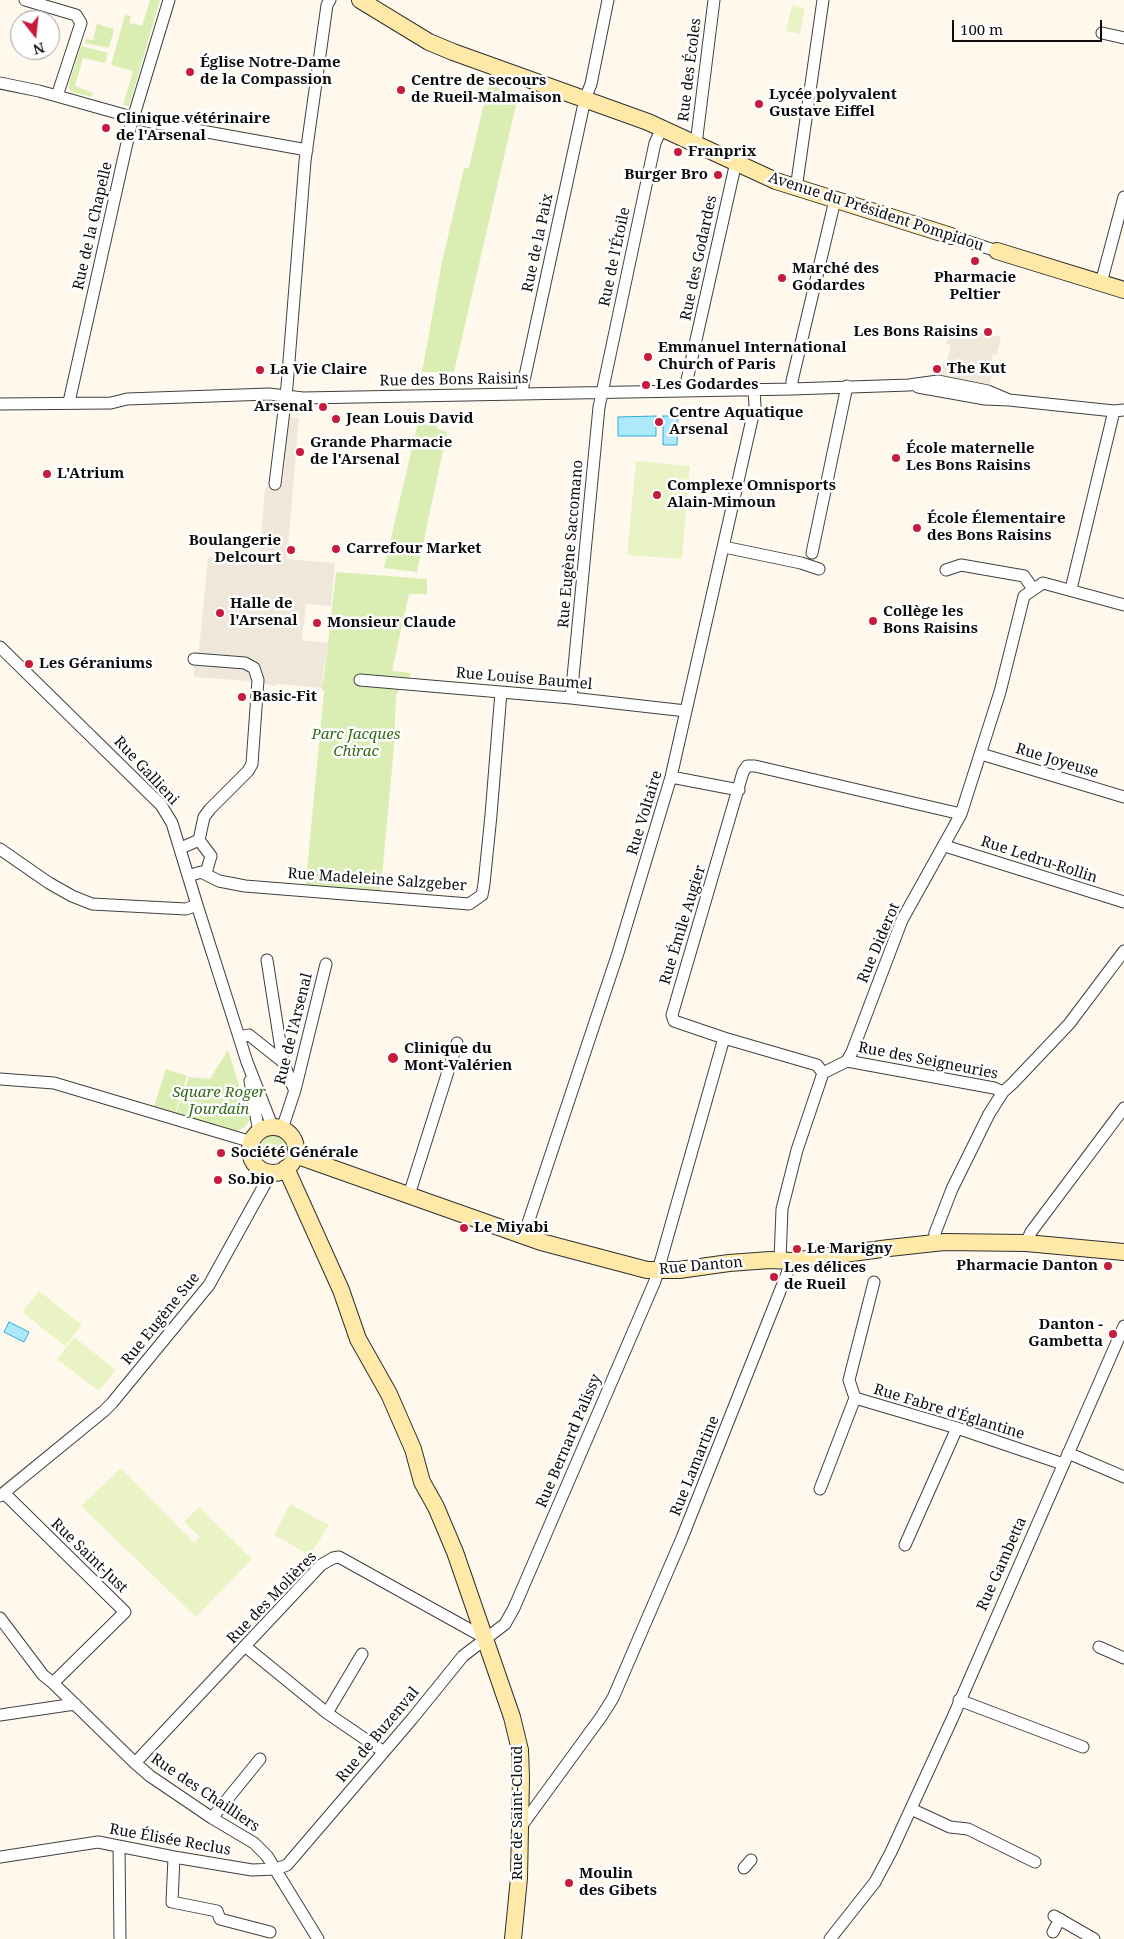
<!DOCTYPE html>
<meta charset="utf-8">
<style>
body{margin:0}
#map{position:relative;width:1124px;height:1939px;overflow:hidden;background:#fff9ed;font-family:"Noto Serif",serif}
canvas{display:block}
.north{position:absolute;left:10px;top:10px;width:50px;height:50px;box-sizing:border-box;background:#fff;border:1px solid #9e9e9e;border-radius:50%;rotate:164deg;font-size:14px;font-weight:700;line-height:20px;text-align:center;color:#0d0d0d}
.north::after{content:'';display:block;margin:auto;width:18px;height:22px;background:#c81a3c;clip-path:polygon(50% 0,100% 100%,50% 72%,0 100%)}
.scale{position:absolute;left:952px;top:20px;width:150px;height:22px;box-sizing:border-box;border:2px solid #0d0d0d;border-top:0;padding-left:6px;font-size:15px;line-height:18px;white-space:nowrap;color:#0d0d0d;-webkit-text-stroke:4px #fff;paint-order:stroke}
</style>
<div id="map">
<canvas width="1124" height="1939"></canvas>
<div class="north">N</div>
<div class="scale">100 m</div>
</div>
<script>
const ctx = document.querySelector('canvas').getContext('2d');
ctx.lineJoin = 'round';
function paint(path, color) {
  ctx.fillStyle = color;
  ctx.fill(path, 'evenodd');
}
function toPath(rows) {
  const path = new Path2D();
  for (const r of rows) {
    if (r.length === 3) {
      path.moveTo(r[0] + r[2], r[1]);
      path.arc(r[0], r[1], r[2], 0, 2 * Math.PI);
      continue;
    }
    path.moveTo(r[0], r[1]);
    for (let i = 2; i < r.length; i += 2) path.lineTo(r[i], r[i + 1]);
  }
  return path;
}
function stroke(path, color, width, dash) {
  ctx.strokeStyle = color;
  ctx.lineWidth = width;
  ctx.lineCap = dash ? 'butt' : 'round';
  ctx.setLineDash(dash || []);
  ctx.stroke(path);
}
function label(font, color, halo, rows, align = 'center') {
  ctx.font = font + ' "Noto Serif",serif';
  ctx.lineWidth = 5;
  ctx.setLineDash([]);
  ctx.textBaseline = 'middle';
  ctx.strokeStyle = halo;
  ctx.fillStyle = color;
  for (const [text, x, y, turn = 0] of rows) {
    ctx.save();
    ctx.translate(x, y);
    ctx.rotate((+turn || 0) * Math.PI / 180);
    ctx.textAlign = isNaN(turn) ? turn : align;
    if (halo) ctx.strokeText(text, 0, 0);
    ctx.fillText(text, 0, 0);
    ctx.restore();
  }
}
const green = toPath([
 [150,0,160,0,129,106,123,105,133,71,111,65,125,15,131,16,129,23,142,26],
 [97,24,114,29,109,48,85,43,86,39,93,40],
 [81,46,108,53,105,63,83,58,75,86,93,93,92,97,71,92,68,86],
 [488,86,519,92,454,372,422,372,442,262,464,168,469,168],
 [419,418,434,421,437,429,447,432,417,572,384,568],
 [336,572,427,579,427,594,409,594,392,671,412,673,396,695,394,747,380,897,305,891,324,691,321,688,324,677],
 [228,1050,250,1120,245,1127,237,1131,175,1115,189,1077,210,1079],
 [166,1069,187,1076,175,1113,154,1106],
 [275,1147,13]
]);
const pitch = toPath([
 [792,5,805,8,800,34,786,31],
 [636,461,690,466,682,559,627,555],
 [39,1291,82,1325,65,1346,22,1312],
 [74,1337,116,1370,99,1391,57,1359],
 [121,1468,194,1543,200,1537,184,1522,199,1507,252,1559,196,1617,81,1506],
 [290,1504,329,1525,310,1555,274,1535]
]);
const plaza = toPath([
 [951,326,1001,337,997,355,993,354,989,371,993,372,988,391,938,381,943,361,947,361,951,345,946,344],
 [289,417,299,418,287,559,335,563,331,606,306,604,302,640,328,643,321,688,278,684,275,686,249,681,194,677,194,659,199,649,208,557,259,559,265,488,283,481]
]);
const water = toPath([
 [656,416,656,436,618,436,618,417,656,416],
 [663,416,678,416,677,445,663,445,663,416],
 [9,1322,29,1332,24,1342,4,1332,9,1322]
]);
const street = toPath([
 [25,0,76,15,81,23,57,96],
 [1102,33,1124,38],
 [0,83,39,91,146,121,307,150],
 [696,144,714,0],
 [796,189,823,0],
 [951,236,997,251],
 [1101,283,1124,197],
 [918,387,985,399,1009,400,1114,411,1124,410],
 [792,389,792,381,835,200],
 [687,390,687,380,736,162],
 [522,394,523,385,585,99,591,84,608,0],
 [69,402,131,125,169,0],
 [0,404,111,403,127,399,269,394,303,398,792,389,909,385,938,381,988,391,1009,400],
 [275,484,287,386,305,161,327,5,330,0],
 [724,547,801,563,819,569],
 [812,553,847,386],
 [946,570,961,565,1024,576,1033,589],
 [1071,589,1114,411],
 [0,647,161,805,172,823,197,905,247,1062,273,1128],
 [360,680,571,698,686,711],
 [571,698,599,407,655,143,662,128],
 [981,754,1124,797],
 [671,777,739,790],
 [199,840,211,856,206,873],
 [945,846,1124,902],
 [181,848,199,840,204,817,210,809,248,771,252,764,258,680,254,668,245,663,194,659],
 [0,849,49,883,72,896,92,904,186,909,197,905],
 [188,876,201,872,219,881,245,886,469,904,482,895,484,884,491,815,501,692],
 [267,960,283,1062,294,1089],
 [239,1037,249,1035,283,1062],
 [724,1038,817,1065,823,1073],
 [847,1061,994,1088,1003,1092],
 [0,1079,54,1083,252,1142],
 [250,1081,259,1133],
 [282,1129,295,1090,326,964],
 [409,1195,457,1043],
 [524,1235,618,953,671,777,755,406,754,389],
 [934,1243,935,1233,952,1189,989,1114,1003,1092,1013,1083,1069,1024,1124,951],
 [1026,1243,1031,1232,1124,1108],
 [780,1260,782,1209,797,1150,823,1073,847,1061,852,1052,902,920,961,814,1000,692,1024,596,1043,583,1124,605],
 [874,1282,849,1380,855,1398,957,1428,1063,1464],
 [1068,1453,1124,1477],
 [820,1489,855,1398],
 [4,1493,125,1612,53,1683],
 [0,1496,104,1411,112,1403,209,1285,271,1173],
 [905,1545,957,1428],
 [0,1618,43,1675,53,1683,135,1763,150,1776,212,1818,254,1843,267,1856,318,1939],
 [246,1647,327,1713,384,1752],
 [1099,1647,1124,1658],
 [959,1700,1083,1747],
 [327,1713,362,1654],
 [0,1715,75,1704],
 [135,1763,321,1565,333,1558,339,1557,485,1638],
 [911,1809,950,1827,968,1829,1035,1862],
 [212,1818,260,1759],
 [520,1828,601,1717,613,1698,682,1538,792,1261],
 [119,1847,120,1939],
 [0,1857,98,1842,174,1857,252,1870,276,1869,287,1865,412,1719,463,1656,505,1624,514,1608,655,1281,724,1038,674,1021,672,1015,743,772,747,766,755,766,961,814],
 [174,1857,172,1902,217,1911,220,1919,270,1932],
 [744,1868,751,1860],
 [1054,1916,1094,1939],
 [1053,1932,1060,1919],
 [830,1939,875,1882,891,1852,953,1717,1124,1326]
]);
const secondary = toPath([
 [360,0,429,42,453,52,648,122,776,181,951,236],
 [997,251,1124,290],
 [273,1150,23],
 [295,1155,541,1242,647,1270,679,1270,729,1263,770,1260,792,1261,889,1248,944,1242,1026,1243,1124,1252],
 [286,1168,341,1290,358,1339,389,1394,413,1449,422,1482,436,1507,455,1552,512,1717,520,1750,521,1778,519,1878,513,1939]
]);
const markers = [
 [190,72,5,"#c81a3c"],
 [401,90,5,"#c81a3c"],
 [759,104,5,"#c81a3c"],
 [106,128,5,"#c81a3c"],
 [678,152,5,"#c81a3c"],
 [718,175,5,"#c81a3c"],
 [975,261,5,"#c81a3c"],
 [782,278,5,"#c81a3c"],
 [988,332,5,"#c81a3c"],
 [648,357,5,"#c81a3c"],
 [937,369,5,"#c81a3c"],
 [260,370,5,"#c81a3c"],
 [646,385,5,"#c81a3c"],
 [323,407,5,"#c81a3c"],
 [336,419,5,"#c81a3c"],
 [659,422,5,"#c81a3c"],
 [300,452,5,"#c81a3c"],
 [896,458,5,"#c81a3c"],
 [47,474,5,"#c81a3c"],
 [657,495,5,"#c81a3c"],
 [917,528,5,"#c81a3c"],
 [336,549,5,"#c81a3c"],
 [291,550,5,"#c81a3c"],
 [220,613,5,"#c81a3c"],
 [873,621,5,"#c81a3c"],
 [317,623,5,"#c81a3c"],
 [29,664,5,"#c81a3c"],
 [242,697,5,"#c81a3c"],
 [393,1058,6,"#c81a3c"],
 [221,1153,5,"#c81a3c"],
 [218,1180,5,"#c81a3c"],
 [464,1228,5,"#c81a3c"],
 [797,1249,5,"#c81a3c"],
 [1108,1266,5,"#c81a3c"],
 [774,1277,5,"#c81a3c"],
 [1113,1334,5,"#c81a3c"],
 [569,1883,5,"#c81a3c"]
];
const poiNames = [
 ["Église Notre-Dame",200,63],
 ["de la Compassion",200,80],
 ["Centre de secours",411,81],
 ["de Rueil-Malmaison",411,98],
 ["Lycée polyvalent",769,95],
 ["Gustave Eiffel",769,112],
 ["Clinique vétérinaire",116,119],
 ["de l'Arsenal",116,136],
 ["Franprix",688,152],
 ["Burger Bro",708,175,"right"],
 ["Marché des",792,269],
 ["Godardes",792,286],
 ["Pharmacie",975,278,"center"],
 ["Peltier",975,295,"center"],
 ["Les Bons Raisins",978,332,"right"],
 ["Emmanuel International",658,348],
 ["Church of Paris",658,365],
 ["The Kut",947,369],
 ["La Vie Claire",270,370],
 ["Les Godardes",656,385],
 ["Arsenal",313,407,"right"],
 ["Centre Aquatique",669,413],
 ["Arsenal",669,430],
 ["Jean Louis David",346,419],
 ["Grande Pharmacie",310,443],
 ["de l'Arsenal",310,460],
 ["École maternelle",906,449],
 ["Les Bons Raisins",906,466],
 ["L'Atrium",57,474],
 ["Complexe Omnisports",667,486],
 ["Alain-Mimoun",667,503],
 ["École Élementaire",927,519],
 ["des Bons Raisins",927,536],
 ["Boulangerie",281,541,"right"],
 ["Delcourt",281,558,"right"],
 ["Carrefour Market",346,549],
 ["Halle de",230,604],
 ["l'Arsenal",230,621],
 ["Collège les",883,612],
 ["Bons Raisins",883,629],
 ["Monsieur Claude",327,623],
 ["Les Géraniums",39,664],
 ["Basic-Fit",252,697],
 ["Clinique du",404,1049],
 ["Mont-Valérien",404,1066],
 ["Société Générale",231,1153],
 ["So.bio",228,1180],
 ["Le Miyabi",474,1228],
 ["Le Marigny",807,1249],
 ["Pharmacie Danton",1098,1266,"right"],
 ["Les délices",784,1268],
 ["de Rueil",784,1285],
 ["Danton -",1103,1325,"right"],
 ["Gambetta",1103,1342,"right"],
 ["Moulin",579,1874],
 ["des Gibets",579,1891]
];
const streetNames = [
 ["Rue des Écoles",690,70,-83],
 ["Avenue du Président Pompidou",876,212,18],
 ["Rue de la Chapelle",93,226,-77],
 ["Rue de la Paix",538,243,-78],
 ["Rue de l'Étoile",615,257,-78],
 ["Rue des Godardes",699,258,-78],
 ["Rue des Bons Raisins",454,380,-1],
 ["Rue Eugène Saccomano",571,544,-85],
 ["Rue Louise Baumel",524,679,5],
 ["Rue Joyeuse",1057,761,17],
 ["Rue Gallieni",146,771,47],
 ["Rue Voltaire",645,813,-73],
 ["Rue Ledru-Rollin",1039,860,18],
 ["Rue Madeleine Salzgeber",377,880,4],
 ["Rue Émile Augier",683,925,-73],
 ["Rue Diderot",879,943,-67],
 ["Rue de l'Arsenal",294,1029,-76],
 ["Rue des Seigneuries",928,1061,11],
 ["Rue Danton",701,1266,-5],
 ["Rue Eugène Sue",161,1319,-51],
 ["Rue Fabre d'Églantine",949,1412,17],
 ["Rue Bernard Palissy",569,1441,-67],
 ["Rue Lamartine",695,1466,-68],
 ["Rue Saint-Just",89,1556,44],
 ["Rue Gambetta",1002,1564,-66],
 ["Rue des Molières",272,1598,-46],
 ["Rue de Buzenval",378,1735,-50],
 ["Rue des Chailliers",205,1793,34],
 ["Rue de Saint-Cloud",518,1813,-90],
 ["Rue Élisée Reclus",170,1840,10]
];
const parkNames = [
 ["Parc Jacques",356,735],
 ["Chirac",356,752],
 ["Square Roger",219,1093],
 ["Jourdain",219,1110]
];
paint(green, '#daedb3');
paint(pitch, '#eaf3c6');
paint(plaza, '#f0e7db');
paint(water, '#ade9fb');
stroke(water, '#2eadd8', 1);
stroke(street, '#404040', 13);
stroke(secondary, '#2f2f2f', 18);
stroke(street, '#fff', 11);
stroke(secondary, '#ffe9a8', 16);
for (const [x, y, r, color] of markers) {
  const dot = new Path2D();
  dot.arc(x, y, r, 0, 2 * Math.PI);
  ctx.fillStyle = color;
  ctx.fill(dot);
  stroke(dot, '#fff', 2);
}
label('bold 15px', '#0d0d0d', '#fff', poiNames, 'left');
label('15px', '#0d0d0d', '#fff', streetNames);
label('italic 15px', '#356a18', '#fff', parkNames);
</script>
